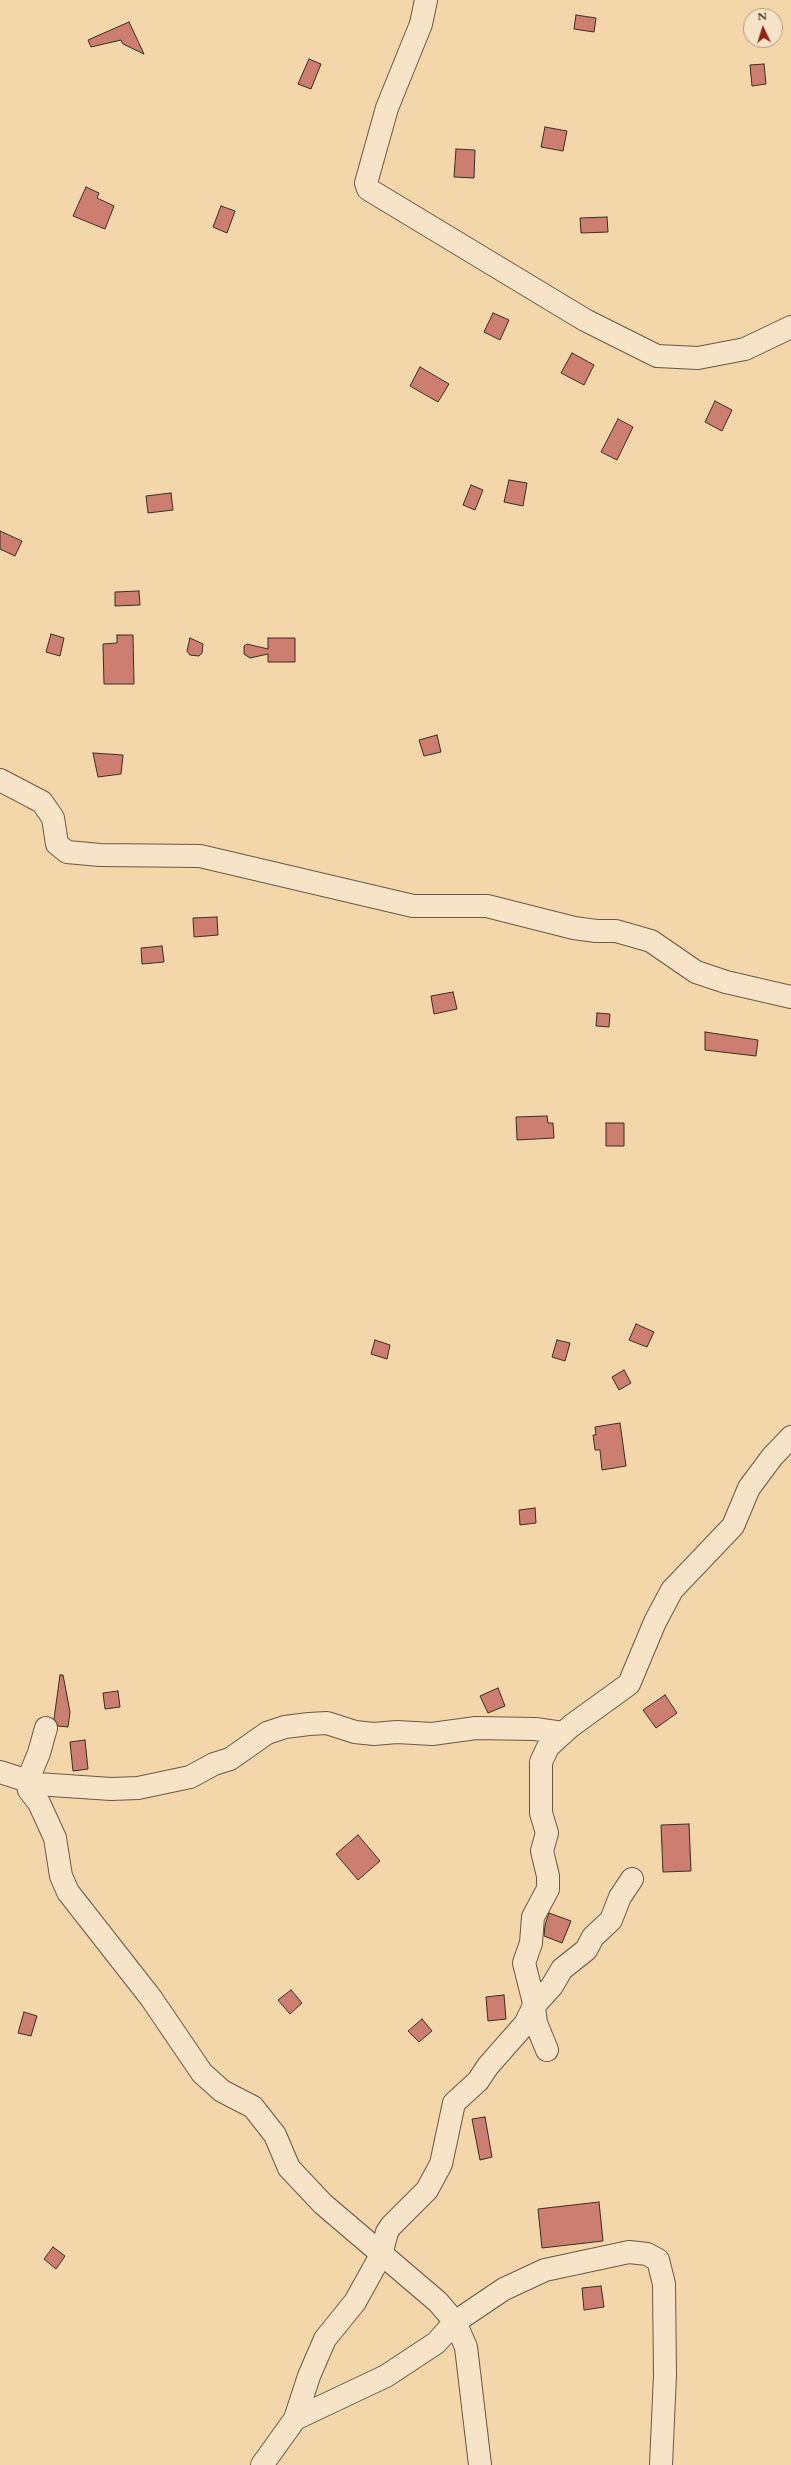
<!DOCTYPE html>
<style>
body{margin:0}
#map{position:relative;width:791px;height:2465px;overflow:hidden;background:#f3d6aa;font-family:Cardo,serif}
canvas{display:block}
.north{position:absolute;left:743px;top:8px;width:40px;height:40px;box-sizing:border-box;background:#f7e4c8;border:1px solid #ab9b86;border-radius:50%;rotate:356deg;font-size:11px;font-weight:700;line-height:16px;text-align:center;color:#3a2e23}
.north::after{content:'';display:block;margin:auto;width:14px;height:18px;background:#8f2418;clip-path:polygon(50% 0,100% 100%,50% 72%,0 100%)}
</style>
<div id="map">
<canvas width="791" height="2465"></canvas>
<div class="north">N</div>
</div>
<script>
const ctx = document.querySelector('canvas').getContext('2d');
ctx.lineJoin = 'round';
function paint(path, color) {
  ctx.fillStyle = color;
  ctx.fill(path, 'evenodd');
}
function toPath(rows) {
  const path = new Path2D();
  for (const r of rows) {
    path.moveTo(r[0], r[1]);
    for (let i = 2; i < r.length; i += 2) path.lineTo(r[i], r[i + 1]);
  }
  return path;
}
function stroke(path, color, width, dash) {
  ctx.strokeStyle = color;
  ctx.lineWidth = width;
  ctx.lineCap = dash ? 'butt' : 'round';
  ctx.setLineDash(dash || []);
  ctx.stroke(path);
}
const building = toPath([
 [576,15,596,18,594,32,574,29,576,15],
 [129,22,144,54,123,44,121,40,91,47,88,40,129,22],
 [309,59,321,64,311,89,298,84,309,59],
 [764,64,766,84,752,86,750,65,764,64],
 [545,127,567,131,563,151,541,147,545,127],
 [456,149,475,150,474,178,454,177,456,149],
 [86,187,99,193,97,198,114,206,105,229,73,216,86,187],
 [221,206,235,211,227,233,213,227,221,206],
 [607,217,608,232,581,233,580,218,607,217],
 [493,313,509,320,500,340,484,332,493,313],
 [572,353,594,365,584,385,561,373,572,353],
 [420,367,449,384,438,402,410,386,420,367],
 [715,401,732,410,722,431,705,422,715,401],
 [618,419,633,427,617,460,601,452,618,419],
 [509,480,527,483,523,506,504,502,509,480],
 [471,485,483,490,475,510,463,505,471,485],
 [171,493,173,510,148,513,146,496,171,493],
 [0,531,22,541,15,556,0,549,0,531],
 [139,591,140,605,115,606,115,592,139,591],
 [51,634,64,638,60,656,46,652,51,634],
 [117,635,133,635,134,684,104,684,103,644,117,643,117,635],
 [190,638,203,644,202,653,199,656,190,655,187,651,190,638],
 [268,638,295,638,295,662,268,662,268,654,250,658,244,654,244,646,247,644,268,649,268,638],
 [437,735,441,752,424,756,419,740,437,735],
 [93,753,123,755,121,774,98,777,93,753],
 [217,917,218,935,194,937,193,918,217,917],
 [162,946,164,962,142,964,141,948,162,946],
 [453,992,457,1009,434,1014,431,996,453,992],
 [597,1013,610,1014,609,1027,596,1026,597,1013],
 [705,1032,758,1040,756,1056,705,1050,705,1032],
 [547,1116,548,1123,553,1123,554,1138,517,1140,516,1117,547,1116],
 [606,1123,624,1123,624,1146,606,1146,606,1123],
 [636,1324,654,1332,647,1347,629,1340,636,1324],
 [375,1340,390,1345,387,1359,371,1354,375,1340],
 [557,1340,570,1343,565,1361,552,1357,557,1340],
 [624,1370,631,1383,619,1390,612,1377,624,1370],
 [620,1423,626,1466,602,1470,600,1450,595,1450,593,1435,596,1435,595,1427,620,1423],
 [535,1508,536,1523,520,1525,519,1510,535,1508],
 [60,1675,63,1675,70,1712,68,1727,58,1726,54,1719,60,1675],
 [498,1688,505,1706,488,1713,480,1696,498,1688],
 [118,1691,120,1707,105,1709,103,1693,118,1691],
 [665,1695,677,1713,656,1728,643,1710,665,1695],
 [85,1740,88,1769,73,1771,70,1742,85,1740],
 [689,1824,691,1871,663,1872,661,1825,689,1824],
 [358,1835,380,1861,358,1880,336,1854,358,1835],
 [549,1913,571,1921,562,1943,544,1936,545,1925,549,1913],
 [291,1990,302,2003,290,2014,278,2000,291,1990],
 [504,1995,506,2019,488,2021,486,1997,504,1995],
 [24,2012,37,2016,31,2036,18,2033,24,2012],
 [422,2019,432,2031,419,2042,408,2031,422,2019],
 [485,2117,492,2157,480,2160,472,2119,485,2117],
 [599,2202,603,2241,542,2248,538,2209,599,2202],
 [53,2247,65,2256,56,2269,44,2259,53,2247],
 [601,2286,604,2307,584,2310,582,2288,601,2286]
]);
const minor = toPath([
 [426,0,421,24,387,108,366,183,368,189,585,320,657,356,698,358,745,349,791,327],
 [0,780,42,802,53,818,57,844,67,852,100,855,200,856,413,906,487,906,574,928,596,931,616,931,651,941,696,972,726,982,791,997],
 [46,1728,39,1753,27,1782,29,1790,39,1803,55,1838,61,1876,68,1892,151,1998,202,2073,222,2091,253,2107,275,2135,289,2168,323,2204,438,2302,455,2322,436,2343,386,2376,295,2419,262,2465],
 [0,1772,37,1784,111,1789,138,1788,190,1777,214,1764,230,1759,267,1733,285,1727,309,1724,327,1723,355,1732,374,1734,397,1732,432,1734,476,1728,535,1729,563,1733],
 [547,2050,536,2023,533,1999,524,1963,531,1943,533,1917,548,1889,548,1876,542,1851,547,1833,541,1813,541,1762,548,1747,571,1726,629,1684,655,1622,672,1590,733,1526,749,1488,772,1457,791,1437],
 [295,2419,309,2376,325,2339,355,2302,381,2255,387,2232,391,2226,427,2190,441,2164,454,2103,478,2081,488,2066,525,2024,534,2006,552,1986,562,1969,586,1950,593,1937,611,1920,620,1897,632,1879],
 [480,2465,466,2347,455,2322,504,2289,545,2270,629,2252,647,2254,658,2260,664,2284,665,2375,661,2465]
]);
paint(building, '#cc7f70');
stroke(building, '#3a2e23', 1);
stroke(minor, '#685845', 24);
stroke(minor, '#f7e4c8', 22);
</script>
